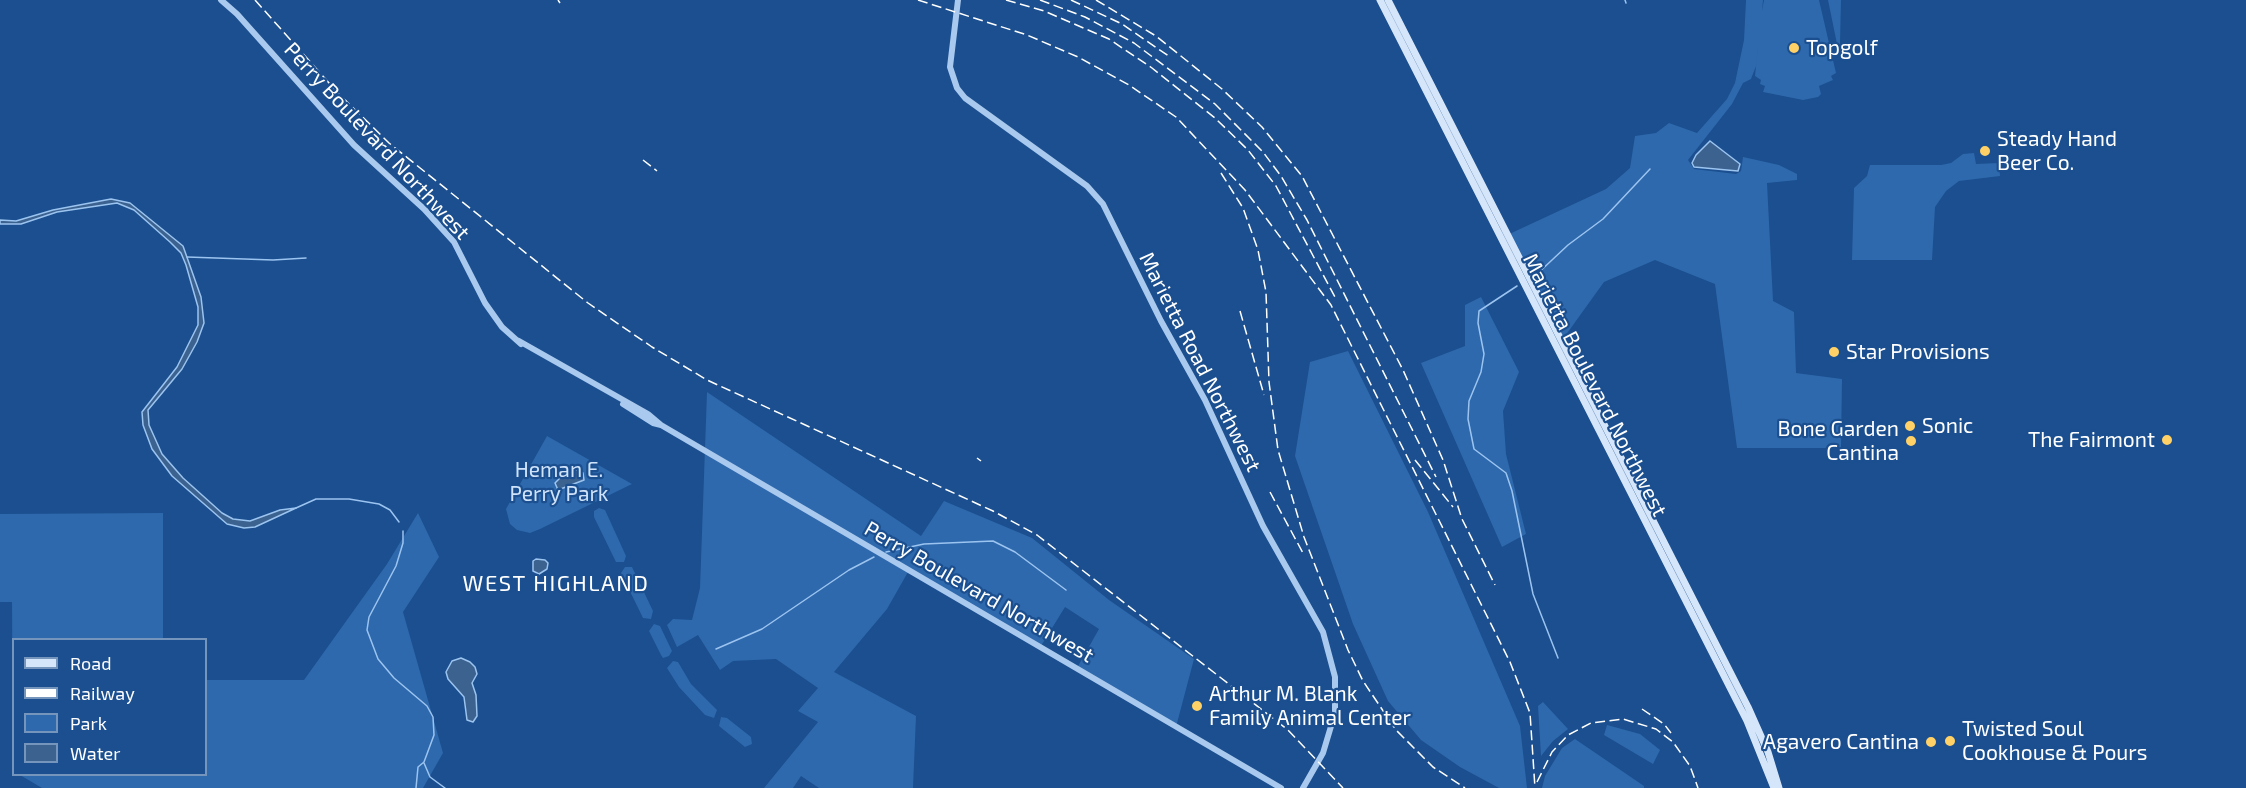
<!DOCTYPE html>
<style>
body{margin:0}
#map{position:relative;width:2246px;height:788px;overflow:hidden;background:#1b4f8f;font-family:"Exo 2",sans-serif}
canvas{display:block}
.legend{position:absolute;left:12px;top:638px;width:195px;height:138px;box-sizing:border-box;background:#1b4f8f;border:2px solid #7695bc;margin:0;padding:8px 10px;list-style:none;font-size:18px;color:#fff}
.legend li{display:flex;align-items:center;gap:12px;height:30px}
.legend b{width:30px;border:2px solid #7695bc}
</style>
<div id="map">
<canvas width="2246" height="788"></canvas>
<ul class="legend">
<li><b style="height:8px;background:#d6e6fa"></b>Road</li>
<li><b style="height:8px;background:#fff"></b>Railway</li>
<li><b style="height:16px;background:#2e69ad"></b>Park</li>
<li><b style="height:16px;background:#3c6290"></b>Water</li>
</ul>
</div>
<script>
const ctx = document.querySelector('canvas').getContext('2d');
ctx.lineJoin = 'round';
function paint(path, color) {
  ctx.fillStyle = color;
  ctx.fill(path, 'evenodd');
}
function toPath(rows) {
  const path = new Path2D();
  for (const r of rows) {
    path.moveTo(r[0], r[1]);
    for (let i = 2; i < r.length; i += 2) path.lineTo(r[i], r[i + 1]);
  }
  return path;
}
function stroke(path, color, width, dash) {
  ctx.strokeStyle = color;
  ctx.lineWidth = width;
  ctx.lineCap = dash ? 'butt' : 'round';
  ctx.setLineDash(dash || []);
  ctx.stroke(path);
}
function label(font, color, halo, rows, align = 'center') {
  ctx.font = font + ' "Exo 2",sans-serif';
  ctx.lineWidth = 4.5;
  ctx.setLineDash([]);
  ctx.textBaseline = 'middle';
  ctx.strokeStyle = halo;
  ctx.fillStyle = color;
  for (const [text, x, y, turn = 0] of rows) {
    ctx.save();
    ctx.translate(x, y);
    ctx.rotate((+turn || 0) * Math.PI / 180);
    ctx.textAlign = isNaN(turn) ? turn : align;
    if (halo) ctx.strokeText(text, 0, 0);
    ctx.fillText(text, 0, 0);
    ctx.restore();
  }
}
const green = toPath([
 [1746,0,1763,0,1762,11,1764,0,1819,0,1836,73,1831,76,1833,80,1819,86,1821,94,1818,97,1803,100,1763,92,1765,86,1760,84,1761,80,1755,76,1761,14,1756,66,1751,79,1743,83,1732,104,1688,160,1694,169,1736,174,1741,171,1743,157,1779,165,1797,174,1797,180,1767,183,1773,301,1794,312,1796,373,1842,379,1841,448,1737,448,1715,284,1655,260,1604,282,1563,339,1505,236,1606,189,1630,168,1635,136,1656,133,1669,123,1697,133,1727,99,1735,83,1744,40],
 [1828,0,1841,0,1840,44,1837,44],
 [1974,153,1976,164,1999,163,2000,176,1959,181,1946,191,1935,207,1932,260,1852,260,1854,188,1867,176,1870,165,1941,165,1951,163,1963,154],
 [1481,297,1519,372,1503,411,1506,454,1526,534,1502,547,1421,363,1465,346,1465,305],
 [1348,351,1428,512,1520,726,1527,788,1499,788,1460,767,1421,740,1388,701,1353,624,1295,456,1310,362],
 [707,392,921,536,944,501,1032,538,1109,600,1194,659,1176,727,1077,668,1099,629,1065,607,1041,646,908,572,887,609,834,672,916,716,913,788,819,788,801,776,793,788,764,788,818,722,798,711,818,688,776,659,733,661,720,670,698,635,677,647,667,625,673,619,692,620,700,588],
 [547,436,632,484,540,529,530,533,517,530,510,524,506,509],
 [599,508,605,510,626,556,624,562,616,562,594,517,594,511],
 [163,513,163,639,14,640,13,771,12,602,0,602,0,514],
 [418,513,439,557,403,612,443,753,423,788,42,788,20,775,206,774,206,680,304,680,387,564],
 [625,567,632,567,653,611,651,619,643,618,621,573],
 [654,624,660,626,672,651,669,656,663,658,661,655,649,631],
 [673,661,678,662,691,684,717,710,714,718,705,715,679,687,667,668],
 [1543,702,1568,729,1553,741,1541,756,1538,706],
 [721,717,727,718,751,737,752,744,745,747,719,726],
 [1607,725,1640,734,1660,750,1653,764,1604,735],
 [1575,739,1644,786,1644,788,1542,788,1545,776,1562,748]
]);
const water = toPath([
 [1710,141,1740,164,1738,171,1694,167,1692,163,1696,155,1710,141],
 [111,199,130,203,183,246,201,297,204,323,197,342,182,369,148,410,149,425,162,454,183,478,222,513,233,519,250,521,280,510,296,508,255,527,244,528,227,524,172,476,152,449,143,425,142,412,177,367,198,325,198,307,186,265,181,253,170,242,134,210,117,203,57,212,21,224,0,224,0,220,16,221,53,210,111,199],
 [571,467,583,473,584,480,558,490,555,483,571,467],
 [536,559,545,560,548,563,547,569,539,574,533,571,533,561,536,559],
 [461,658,470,662,475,667,477,674,472,683,476,695,477,716,473,722,467,720,464,697,448,679,446,672,452,661,461,658]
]);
const stream = toPath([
 [1625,0,1626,3],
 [187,257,273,260,306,258],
 [1536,275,1568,245,1603,219,1650,169],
 [1517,286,1479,311,1478,323,1484,354,1481,372,1469,401,1468,419,1474,449,1506,473,1512,491,1533,594,1558,658],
 [296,508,316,499,349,499,379,504,390,510,399,522],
 [403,531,403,543,396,566,369,617,367,630,378,659,394,678,427,706,433,717,434,735,424,762,418,767,416,788],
 [886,552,924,544,993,541,1015,552,1066,590],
 [716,649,762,629,849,570,874,557],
 [424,763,430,777,445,788]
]);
const tertiary = toPath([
 [221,0,237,14,354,145,424,209,454,242,485,303,502,327,521,344],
 [958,0,950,67,957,88,965,98,1087,186,1103,204,1161,321,1205,400,1263,526,1323,632,1335,677,1335,713,1323,753,1303,788],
 [519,341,648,414,661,425,1281,788],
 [623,404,653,423,661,425]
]);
const secondary = toPath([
 [1380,0,1747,721,1774,788],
 [1388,0,1748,707,1768,752,1779,788]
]);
const rail = toPath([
 [255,0,338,93,389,143,588,303,652,347,707,380,993,511,1037,535,1288,730,1343,788],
 [558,0,560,3],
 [918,0,1027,35,1078,57,1129,85,1176,117,1245,190,1331,305,1510,662,1530,713,1535,788],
 [1006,0,1044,11,1109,39,1152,68,1215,118,1248,150,1276,186,1336,299],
 [1040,0,1085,17,1134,43,1215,104,1263,152,1281,176,1307,220,1436,477],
 [1071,0,1122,24,1170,57],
 [1096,0,1156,36,1222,89,1262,127,1302,176,1403,370,1443,460,1462,519,1495,585],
 [643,160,657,171],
 [1221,173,1243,208,1258,250,1266,292,1269,382,1278,450,1304,537,1348,650,1363,681,1396,730,1433,767,1465,788],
 [1240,311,1264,395],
 [977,458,981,461],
 [1415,460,1453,507],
 [1270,492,1303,553],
 [1642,709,1664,724,1671,733],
 [1537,782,1552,752,1568,735,1591,723,1623,719,1656,729,1673,742,1690,766,1698,788]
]);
const markers = [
 [1794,48,6,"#ffd166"],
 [1985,151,6,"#ffd166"],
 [1834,352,6,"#ffd166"],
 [1910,426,6,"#ffd166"],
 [2167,440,6,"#ffd166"],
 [1911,441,6,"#ffd166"],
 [1197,706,6,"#ffd166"],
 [1950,741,6,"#ffd166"],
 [1931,742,6,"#ffd166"]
];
const poiNames = [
 ["Topgolf",1806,48],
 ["Steady Hand",1997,139],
 ["Beer Co.",1997,163],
 ["Star Provisions",1846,352],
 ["Sonic",1922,426],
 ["Bone Garden",1899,429,"right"],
 ["Cantina",1899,453,"right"],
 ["The Fairmont",2155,440,"right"],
 ["Arthur M. Blank",1209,694],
 ["Family Animal Center",1209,718],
 ["Twisted Soul",1962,729],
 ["Cookhouse & Pours",1962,753],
 ["Agavero Cantina",1919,742,"right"]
];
const streetNames = [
 ["Perry Boulevard Northwest",377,141,47],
 ["Marietta Road Northwest",1200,362,63],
 ["Marietta Boulevard Northwest",1595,385,63],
 ["Perry Boulevard Northwest",979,592,30]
];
const parkNames = [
 ["Heman E.",559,470],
 ["Perry Park",559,494]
];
const neighbourhoodNames = [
 ["WEST HIGHLAND",556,584]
];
paint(green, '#2e69ad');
paint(water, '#3c6290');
stroke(water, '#9cc4f0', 1.5);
stroke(stream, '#9cc4f0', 1.5);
stroke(tertiary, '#a9c9ee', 6);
stroke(secondary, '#d6e6fa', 7);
stroke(rail, '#fff', 1.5, [10, 4.5]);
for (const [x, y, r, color] of markers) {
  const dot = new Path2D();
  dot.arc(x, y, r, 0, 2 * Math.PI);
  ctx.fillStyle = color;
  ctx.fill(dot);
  stroke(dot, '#1b4f8f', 2);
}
label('21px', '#fff', '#1b4f8f', poiNames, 'left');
label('21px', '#fff', '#1b4f8f', streetNames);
label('21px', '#cfe3fa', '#1b4f8f', parkNames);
ctx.letterSpacing = '1.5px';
label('22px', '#fff', '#1b4f8f', neighbourhoodNames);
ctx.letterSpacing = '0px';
</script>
